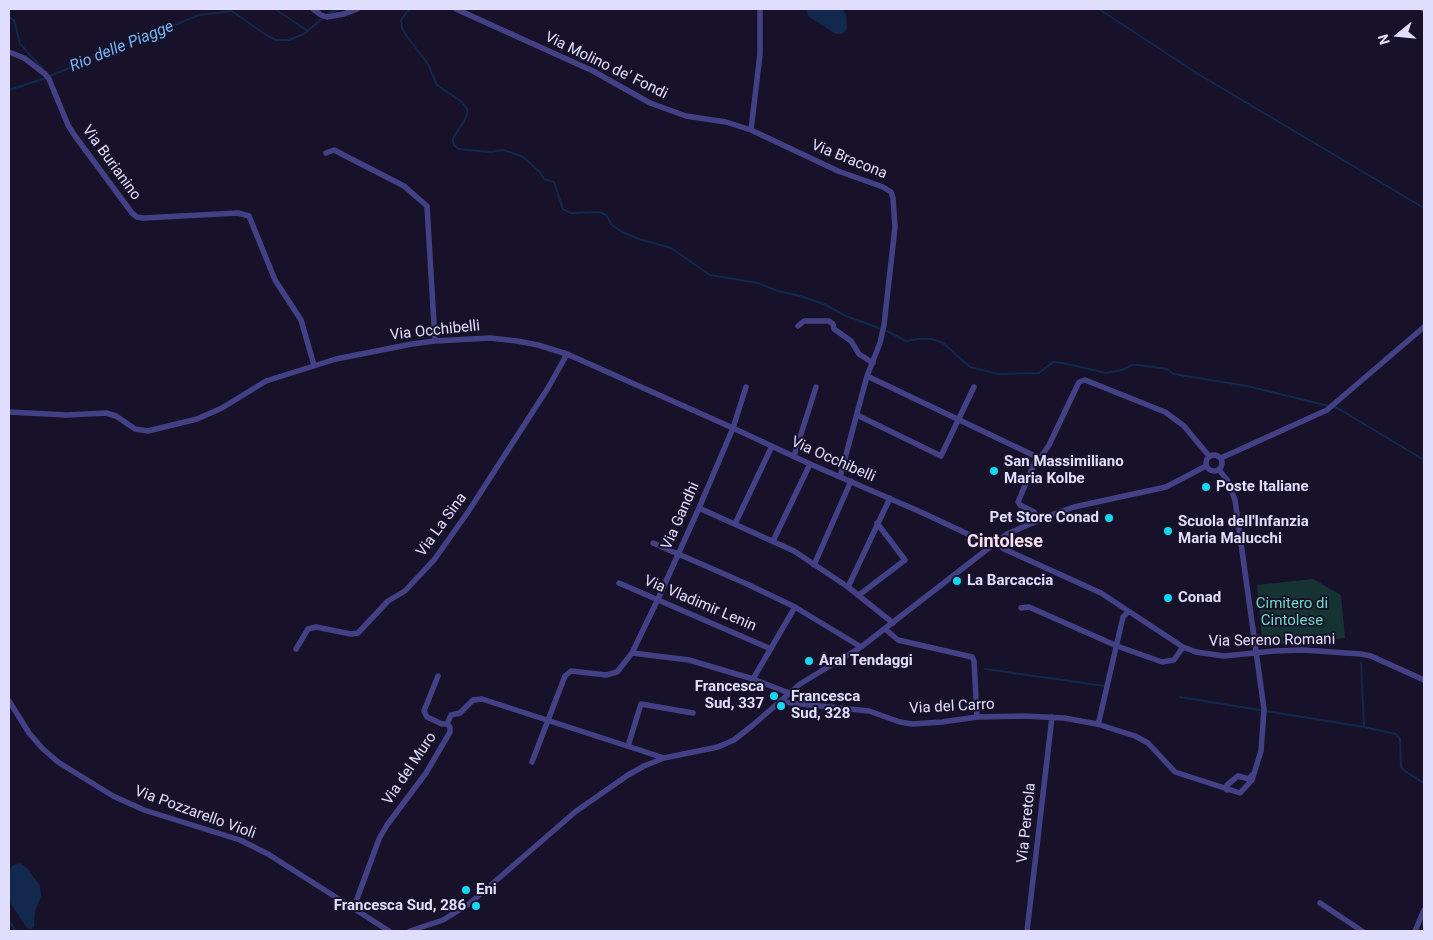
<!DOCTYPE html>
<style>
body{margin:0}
#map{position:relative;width:1433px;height:940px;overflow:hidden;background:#171229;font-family:Roboto,sans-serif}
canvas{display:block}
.frame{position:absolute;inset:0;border:10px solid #e1ddfd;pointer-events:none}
.north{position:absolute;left:1373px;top:10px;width:50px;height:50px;-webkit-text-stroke:4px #171229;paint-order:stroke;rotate:253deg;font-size:14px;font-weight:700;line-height:20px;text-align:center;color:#e1ddfd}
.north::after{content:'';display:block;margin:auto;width:18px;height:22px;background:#e1ddfd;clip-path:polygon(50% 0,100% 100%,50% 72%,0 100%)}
</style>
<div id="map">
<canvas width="1433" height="940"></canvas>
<div class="frame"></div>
<div class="north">N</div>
</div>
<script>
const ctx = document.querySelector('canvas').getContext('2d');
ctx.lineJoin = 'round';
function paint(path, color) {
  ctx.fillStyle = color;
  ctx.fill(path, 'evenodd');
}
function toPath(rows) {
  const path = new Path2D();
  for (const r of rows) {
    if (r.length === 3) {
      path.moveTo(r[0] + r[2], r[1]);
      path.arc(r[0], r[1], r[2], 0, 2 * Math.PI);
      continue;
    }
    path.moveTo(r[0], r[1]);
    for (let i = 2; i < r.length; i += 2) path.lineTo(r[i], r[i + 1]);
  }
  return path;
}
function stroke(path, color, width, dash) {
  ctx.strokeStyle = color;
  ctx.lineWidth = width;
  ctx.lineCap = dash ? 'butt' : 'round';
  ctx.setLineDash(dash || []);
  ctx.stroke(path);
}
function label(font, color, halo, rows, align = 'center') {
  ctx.font = font + ' Roboto,sans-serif';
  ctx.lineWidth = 4;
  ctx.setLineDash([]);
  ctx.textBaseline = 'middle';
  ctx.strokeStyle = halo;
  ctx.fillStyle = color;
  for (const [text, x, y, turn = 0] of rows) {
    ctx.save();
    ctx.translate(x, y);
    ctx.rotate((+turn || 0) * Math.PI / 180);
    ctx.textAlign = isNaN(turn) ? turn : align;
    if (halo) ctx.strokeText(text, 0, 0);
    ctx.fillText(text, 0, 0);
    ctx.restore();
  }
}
const green = toPath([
 [1313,579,1341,595,1345,638,1263,646,1257,585]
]);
const water = toPath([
 [806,9,843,9,846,15,847,27,846,31,841,34,836,34,808,16],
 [20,863,28,869,40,886,41,896,35,911,34,927,31,929,27,928,9,901,9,869,14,865]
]);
const stream = toPath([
 [275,9,308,31],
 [409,9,401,20,402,28,406,35,428,64,437,85,462,102,467,109,467,115,463,123,453,138,453,142,455,146,459,149,468,150,491,152,503,150,522,156,540,172,544,179,554,182,563,209,570,213,576,213,599,212,606,215,612,225,622,232,639,239,671,248,710,275,758,283,778,291,800,296,824,304,846,316,879,328],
 [1099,9,1198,74,1424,208],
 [9,17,14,20,20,44,43,69],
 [50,76,199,15,232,11,266,35,276,40,289,40,304,34,329,13,339,9],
 [9,90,46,78],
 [887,331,906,341,919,339,932,339,943,343,970,367,998,374,1039,373,1053,362,1063,363,1106,373,1122,370,1132,365,1140,365,1167,369,1174,374,1247,386,1329,406],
 [1334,407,1339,409,1424,460],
 [1361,663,1364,727,1396,734,1400,739,1401,767,1406,772,1424,783],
 [985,669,1105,686],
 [1180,697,1364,727],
 [9,921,16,931]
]);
const minor = toPath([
 [313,9,321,15,327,17,344,14,357,9],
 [456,9,593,71,650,103,686,116,726,122,751,130],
 [760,9,760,54,751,130,838,171,883,187,891,192,893,198,895,227,884,325,880,343,867,376,840,477],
 [1423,9,1424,10],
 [9,52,24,58,45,74,49,79,68,125,75,136,132,213,137,217,143,218,238,213,249,216,275,280,301,320,314,365],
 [326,153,334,150,404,186,427,206,435,341],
 [798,326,804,321,829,321,833,324,834,329,851,341,859,354,873,363],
 [867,376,1037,457,1041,457,1049,445,1079,382,1085,380,1165,412,1184,426,1209,456],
 [9,412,66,415,106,413,116,416,135,429,148,431,197,419,222,408,266,381,336,359,412,344,435,341,490,338,517,341,538,345,567,354,733,428,810,464,923,513,991,545],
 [857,415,941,456,974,387],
 [1214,463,8],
 [794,456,816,387],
 [1037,457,1018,502,1020,505,1034,512,1038,520],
 [1221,458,1327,410,1424,327],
 [699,508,794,551,848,587,893,623],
 [735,524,772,446],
 [773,541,810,464],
 [995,542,1004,549,1101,593,1183,647,1196,652,1224,656,1274,651,1303,650,1361,654,1371,656,1424,680],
 [653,543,747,584,795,607,861,647],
 [814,565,851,481],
 [619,583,771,649],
 [848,587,890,498],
 [859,595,905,560,877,523],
 [1021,608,1029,607,1117,646,1162,662,1174,660,1183,647],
 [885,629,898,640,972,657,974,661,977,717],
 [296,649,308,629,316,627,351,634,358,633,388,601,405,591,417,578,434,560,468,512,548,388,567,354],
 [632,653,689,660,753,679,789,693],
 [438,676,424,711,427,717,442,724,447,724],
 [753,679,795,607],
 [9,701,29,733,42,748,58,762,113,796,144,810,240,840,268,854,389,931],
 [780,701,791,703,869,711,900,722,912,724,942,722,977,717,1024,716,1064,718,1097,724,1135,736,1148,743,1175,772,1240,793,1252,780,1261,751,1264,709,1235,500,1228,481,1219,470],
 [1097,724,1099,721,1123,617,1128,612],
 [628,746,641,704,693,713],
 [532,762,565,676,571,671,606,675,617,672,632,653,658,599,699,508,733,428,746,387],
 [1227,790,1227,785,1238,776,1249,779,1252,775],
 [1320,903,1362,931],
 [354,907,379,839,387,825,426,773,450,732,450,727,447,724,451,715,460,713,473,700,482,699,664,758],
 [410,931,443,920,469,904,575,812,628,775,644,766,664,758,718,747,734,740,753,725,800,684,861,647,1007,534,1051,515,1074,507,1166,487,1206,466],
 [1027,931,1052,717],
 [1415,931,1424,910]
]);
const markers = [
 [994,471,5,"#15d7f1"],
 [1206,487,5,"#15d7f1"],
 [1109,518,5,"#15d7f1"],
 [1168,531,5,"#15d7f1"],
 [957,581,5,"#15d7f1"],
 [1168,598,5,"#15d7f1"],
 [809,661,5,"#15d7f1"],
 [774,696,5,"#15d7f1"],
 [781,706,5,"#15d7f1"],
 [466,890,5,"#15d7f1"],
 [476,906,5,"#15d7f1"]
];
const streetNames = [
 ["Via Molino de' Fondi",606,66,26],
 ["Via Bracona",849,160,22],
 ["Via Burianino",111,163,54],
 ["Via Occhibelli",435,331,-6],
 ["Via Occhibelli",833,460,24],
 ["Via Gandhi",681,516,-66],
 ["Via La Sina",442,525,-54],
 ["Via Vladimir Lenin",700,604,23],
 ["Via Sereno Romani",1272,641,-1],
 ["Via del Carro",952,707,-3],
 ["Via del Muro",410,769,-56],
 ["Via Pozzarello Violi",195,813,20],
 ["Via Peretola",1027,823,-84]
];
const poiNames = [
 ["San Massimiliano",1004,462],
 ["Maria Kolbe",1004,479],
 ["Poste Italiane",1216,487],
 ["Pet Store Conad",1099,518,"right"],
 ["Scuola dell'Infanzia",1178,522],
 ["Maria Malucchi",1178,539],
 ["La Barcaccia",967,581],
 ["Conad",1178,598],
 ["Aral Tendaggi",819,661],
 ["Francesca",764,687,"right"],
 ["Sud, 337",764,704,"right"],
 ["Francesca",791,697],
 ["Sud, 328",791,714],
 ["Eni",476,890],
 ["Francesca Sud, 286",466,906,"right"]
];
const parkNames = [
 ["Cimitero di",1292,604],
 ["Cintolese",1292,621]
];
const waterNames = [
 ["Rio delle Piagge",122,47,-22]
];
const quarterNames = [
 ["Cintolese",1005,542]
];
paint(green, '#163333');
paint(water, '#12284d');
stroke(stream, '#12284d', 2);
stroke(minor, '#444085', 5.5);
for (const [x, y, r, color] of markers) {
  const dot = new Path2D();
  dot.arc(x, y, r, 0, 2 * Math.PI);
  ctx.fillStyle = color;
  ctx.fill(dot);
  stroke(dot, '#171229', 2);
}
label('15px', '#e1ddfd', '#171229', streetNames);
label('bold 15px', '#e1ddfd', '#171229', poiNames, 'left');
label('15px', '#6cdac1', '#171229', parkNames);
label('italic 16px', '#71b6f7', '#171229', waterNames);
label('bold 18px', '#fddff2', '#171229', quarterNames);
</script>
